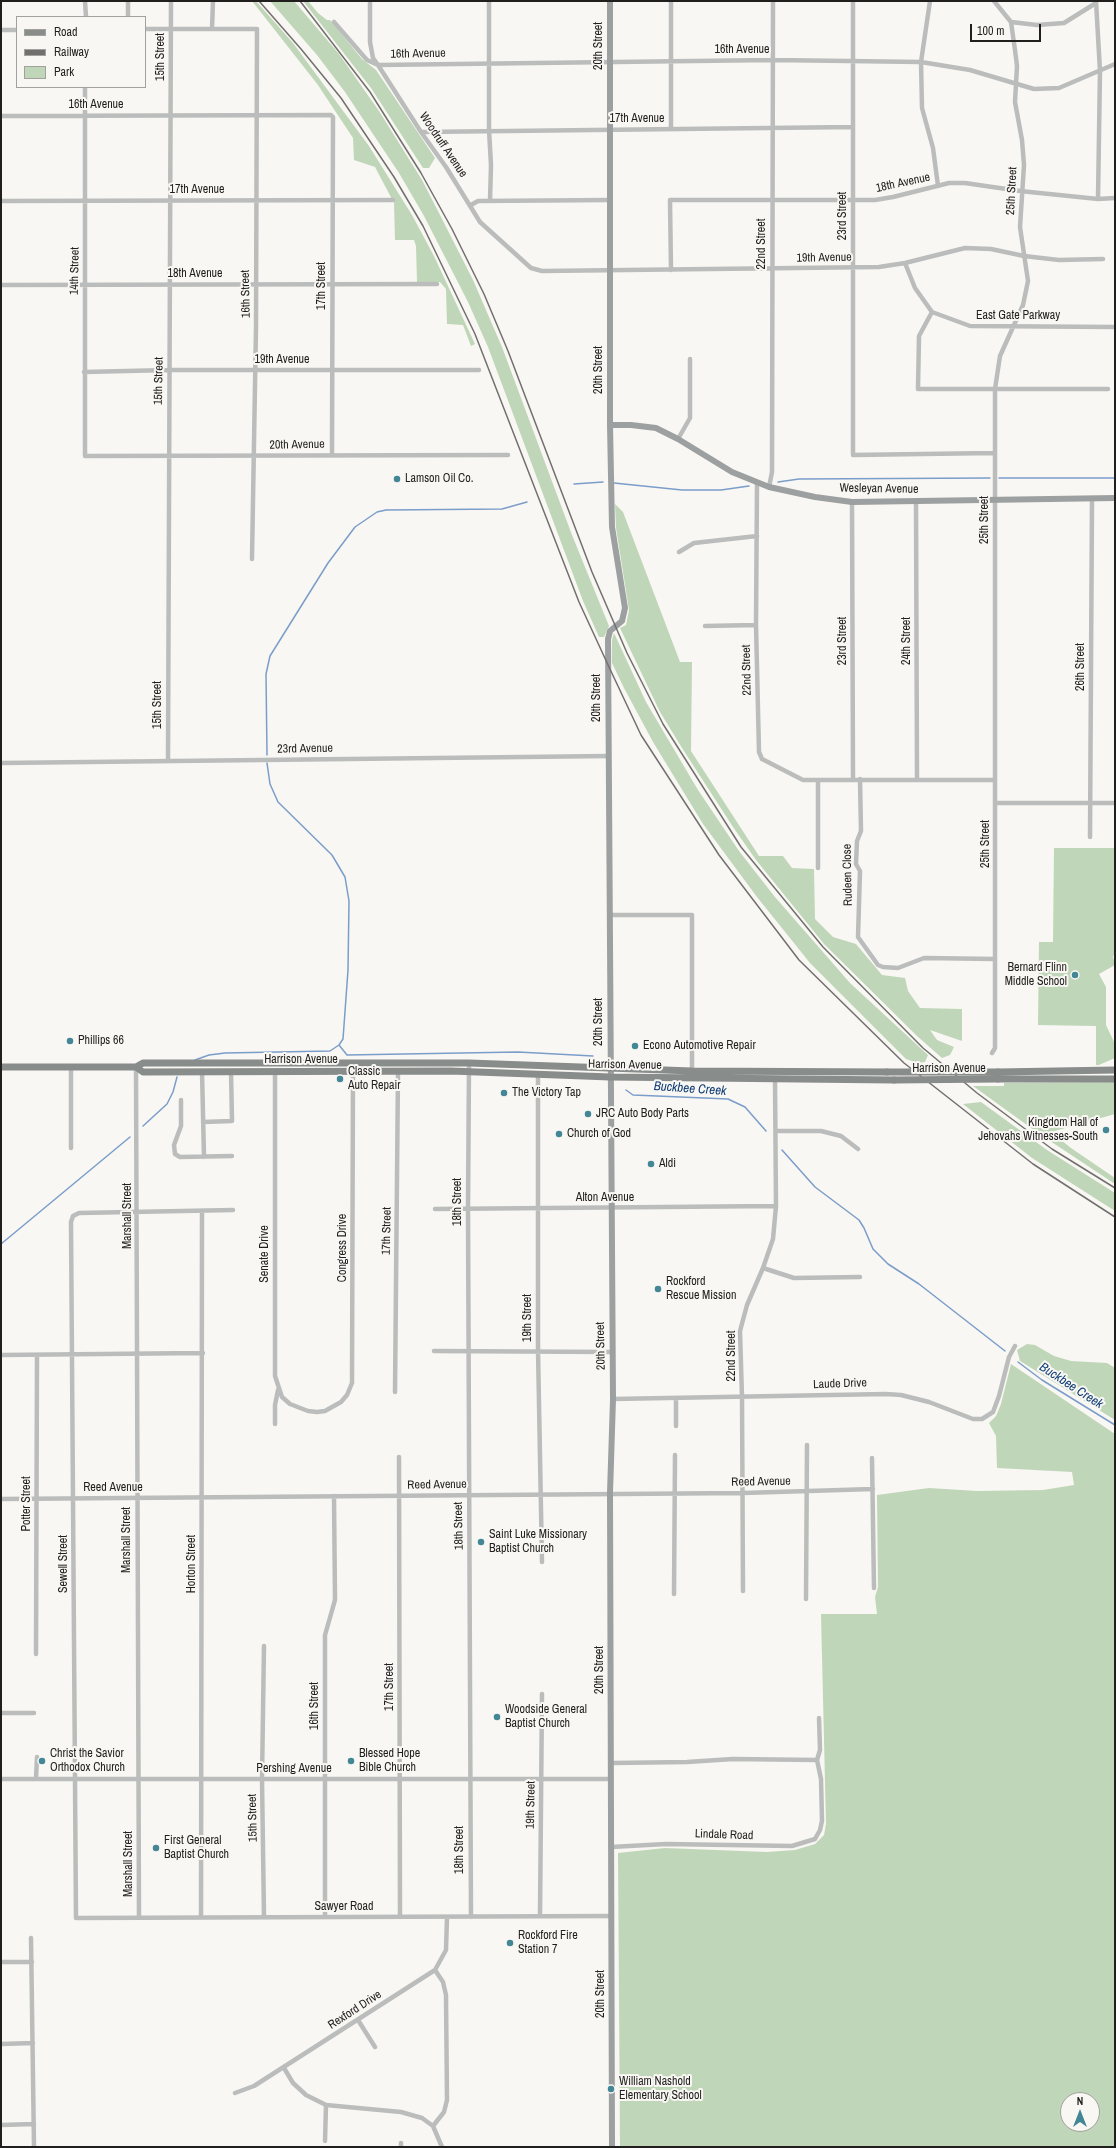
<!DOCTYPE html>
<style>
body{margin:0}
#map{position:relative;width:1116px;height:2148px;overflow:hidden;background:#f9f7f3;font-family:"Archivo Narrow",sans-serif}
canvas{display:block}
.frame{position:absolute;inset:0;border:2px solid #201f1e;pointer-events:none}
.legend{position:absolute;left:16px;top:16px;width:130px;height:72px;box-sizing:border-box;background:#f9f7f3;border:1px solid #a2a19e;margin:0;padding:5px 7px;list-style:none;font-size:12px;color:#201f1e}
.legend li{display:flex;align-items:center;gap:8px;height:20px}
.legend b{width:20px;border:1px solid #a2a19e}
.north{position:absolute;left:1060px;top:2092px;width:40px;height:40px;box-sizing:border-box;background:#f9f7f3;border:1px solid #a2a19e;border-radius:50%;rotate:0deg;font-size:11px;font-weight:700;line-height:16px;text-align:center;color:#201f1e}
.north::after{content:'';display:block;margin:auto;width:14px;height:18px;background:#438796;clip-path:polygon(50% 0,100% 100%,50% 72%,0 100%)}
.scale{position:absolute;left:970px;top:24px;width:71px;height:18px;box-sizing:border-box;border:2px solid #201f1e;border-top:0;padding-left:5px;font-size:12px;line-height:14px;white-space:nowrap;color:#201f1e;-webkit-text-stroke:3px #f9f7f3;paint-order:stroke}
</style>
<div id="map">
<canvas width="1116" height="2148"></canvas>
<div class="frame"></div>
<ul class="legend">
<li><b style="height:5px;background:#888c8b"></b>Road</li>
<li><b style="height:5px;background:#72706e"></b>Railway</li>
<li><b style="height:11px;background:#c0d6b8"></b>Park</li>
</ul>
<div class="north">N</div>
<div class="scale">100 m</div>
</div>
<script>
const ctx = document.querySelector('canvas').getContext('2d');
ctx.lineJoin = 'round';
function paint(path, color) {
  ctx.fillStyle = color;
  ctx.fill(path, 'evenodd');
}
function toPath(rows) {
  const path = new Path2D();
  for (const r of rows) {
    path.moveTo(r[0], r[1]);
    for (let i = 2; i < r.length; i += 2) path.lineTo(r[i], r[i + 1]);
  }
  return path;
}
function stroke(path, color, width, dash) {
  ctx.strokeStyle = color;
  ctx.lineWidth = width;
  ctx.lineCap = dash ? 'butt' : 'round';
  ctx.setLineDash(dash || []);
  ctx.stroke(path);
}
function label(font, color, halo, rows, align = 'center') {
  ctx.font = font + ' "Archivo Narrow",sans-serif';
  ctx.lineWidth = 4;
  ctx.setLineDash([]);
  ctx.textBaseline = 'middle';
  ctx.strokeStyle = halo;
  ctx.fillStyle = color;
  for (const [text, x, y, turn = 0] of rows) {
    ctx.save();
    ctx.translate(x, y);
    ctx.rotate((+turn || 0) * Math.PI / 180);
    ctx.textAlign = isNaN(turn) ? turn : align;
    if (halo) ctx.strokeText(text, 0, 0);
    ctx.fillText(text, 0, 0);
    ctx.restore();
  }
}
const green = toPath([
 [252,1,256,1,293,43,369,146,412,215,434,256,475,344,471,346,463,325,447,324,446,289,440,282,417,282,416,246,414,240,395,240,394,203,375,167,354,160,353,138,318,85],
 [270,1,294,1,339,54,379,111,422,180,439,213,473,280,502,347,572,535,609,626,604,637,599,637,583,601,488,347,468,302,424,216,399,173,345,92,317,55],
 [303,1,308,1,318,13,327,20,330,20,362,59,376,70,435,158,429,168,423,168,371,88],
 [615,504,623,512,680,662,692,662,691,751,759,856,783,856,792,868,814,869,815,919,833,937,856,944,882,975,905,978,908,991,920,1008,962,1009,962,1041,930,1030,937,1040,954,1047,950,1055,942,1058,917,1036,824,944,756,860,733,827,682,748,660,712,620,628,626,625,629,610,616,528],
 [614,633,646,702,698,790,739,851,775,897,850,983,928,1055,925,1062,918,1063,906,1059,810,963,757,897,703,824,653,742,624,688,612,663,612,640],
 [1054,848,1115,848,1115,955,1113,956,1115,965,1099,974,1106,987,1106,1025,1115,1044,1115,1058,1099,1065,1096,1065,1096,1026,1038,1025,1039,942,1053,942],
 [1115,1082,1115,1114,1051,1132,1071,1148,1115,1178,1115,1184,1038,1133,973,1086,1004,1086,1004,1083],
 [981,1102,1047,1150,1115,1193,1115,1211,1032,1158,963,1104],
 [1027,1344,1035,1345,1054,1356,1071,1361,1107,1363,1115,1368,1115,1420,1020,1361,1017,1350],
 [1011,1364,1115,1434,1115,2147,620,2147,618,1853,665,1848,767,1852,795,1850,815,1844,824,1835,826,1824,821,1614,877,1614,875,1597,878,1587,877,1495,929,1488,977,1491,1043,1490,1074,1485,1072,1472,997,1468,996,1436,989,1423,996,1416,1001,1404],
 [1068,2100,1092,2100,1092,2124,1068,2124]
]);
const stream = toPath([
 [999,478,1115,478],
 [778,482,799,479,990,478],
 [614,483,682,490,721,490,749,486],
 [574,484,603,482],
 [267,755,266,674,270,656,328,563,355,527,377,512,386,510,502,509,527,502],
 [339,1045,347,1055,518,1052,593,1056],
 [195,1060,209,1055,225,1053,330,1051,339,1045,343,1039,348,970,349,901,345,877,332,855,278,802,270,784,267,763],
 [626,1090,633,1095,728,1099,745,1107,766,1131],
 [143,1126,167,1104,173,1092,177,1077],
 [782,1150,815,1187,859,1220,864,1228,873,1249,888,1264,919,1284,1005,1351],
 [1,1244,130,1137],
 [1018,1362,1042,1380,1115,1425]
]);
const street = toPath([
 [85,1,86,17],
 [370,1,370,42,373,58,378,65,773,60,921,62,970,70,1034,89,1059,88,1115,64],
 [489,1,489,130,491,165,490,201],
 [671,1,671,129],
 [853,1,853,455,994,453],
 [930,1,921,62,922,108,933,148,938,186],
 [1096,1,1100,71,1098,199],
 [128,17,128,1],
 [334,22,367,60,378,65,421,132,446,167,480,222,531,268,542,271,879,267,905,263,965,248,991,249,1024,256,1059,260,1103,259],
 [1011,22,1037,25,1064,23,1096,3],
 [145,29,257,29,256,327,252,559],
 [212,29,213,1],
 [1,30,17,30],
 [85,87,85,456,508,455],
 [1,116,331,115,333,117,332,455],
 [421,132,853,127],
 [1,201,393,200],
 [471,205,478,201,610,200],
 [905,263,915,288,932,312,970,326,1115,327],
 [671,270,670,200,875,200,893,197,949,183,965,183,1020,191,1098,199,1115,198],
 [1,285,437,284],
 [932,312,919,336,918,389,1108,389],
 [84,372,169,370,479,370],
 [678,439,690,418,690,359],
 [757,483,756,625,759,752,762,759,803,780,995,780],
 [769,487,772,472,773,1],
 [916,501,917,780],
 [852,502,853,779],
 [679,552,694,543,757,536],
 [705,626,756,625],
 [168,760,171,1],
 [1,763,609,756],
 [860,779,861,831,857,841,856,864,860,871,858,937,878,965,883,967,898,968,924,958,995,959],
 [818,780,818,868],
 [996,803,1115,803],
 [1090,837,1092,498],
 [610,915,692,915,692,1071],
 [992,1053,995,1048,995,389,1000,356,1023,305,1028,281,1020,227,1024,165,1022,140,1015,102,1017,66,1015,50,1011,22,994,1],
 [469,1063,468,1209,471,1917],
 [136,1067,139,1917],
 [202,1071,204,1157],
 [275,1071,275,1376,282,1397,290,1404,308,1411,317,1412,325,1411,341,1402,347,1395,352,1383,353,1063],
 [538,1074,538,1350,542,1562],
 [181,1100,181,1126,174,1145,175,1154,180,1157,232,1156],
 [203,1122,232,1121,231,1071],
 [776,1131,821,1131,841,1136,858,1149],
 [71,1148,71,1067],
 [435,1209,776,1206],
 [233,1210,79,1213,73,1216,71,1222,76,1918,612,1916],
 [763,1268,794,1278,860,1277],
 [434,1351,612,1352],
 [1,1355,203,1353],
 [395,1392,398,1071],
 [676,1398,676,1426],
 [613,1399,886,1394,901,1395,929,1402,973,1419,982,1419,993,1412,999,1396,1009,1357,1015,1346],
 [275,1424,275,1405,278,1390],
 [399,1457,400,1916],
 [872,1458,874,1588],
 [1,1499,743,1493,873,1489],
 [743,1591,742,1397,740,1331,747,1305,763,1268,773,1239,776,1206,775,1079],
 [674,1594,675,1455],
 [806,1599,807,1445],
 [36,1654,37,1355],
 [1,1713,34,1713],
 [611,1763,687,1762,733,1759,817,1760],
 [1,1779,611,1779],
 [36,1779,37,1757],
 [611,1847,666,1844,792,1846,815,1839,820,1830,822,1821,821,1779,817,1760,820,1750,819,1718],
 [540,1916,542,1694],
 [201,1917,202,1212],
 [264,1917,262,1779,264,1646],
 [325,1917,325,1635,335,1600,334,1496],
 [31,1938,34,2147],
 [1,1962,32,1962],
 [358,2020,375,2047],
 [1,2044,33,2043],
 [284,2068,293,2083,306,2095,326,2105,401,2112,422,2118,433,2126,442,2147],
 [235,2093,254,2086,435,1970,446,1950,447,1917],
 [1,2125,34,2124],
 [433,2126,444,2112,447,2100,446,1995,443,1982,435,1970],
 [325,2141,326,2105],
 [401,2143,401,2147]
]);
const secondary = toPath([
 [610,1,610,425,612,527,625,608,622,621,610,631,608,639,613,1399,610,1493,612,2147],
 [610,425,631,425,656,428,678,439,732,472,769,487,815,497,852,502,1115,498]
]);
const primary = toPath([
 [1,1067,136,1067,143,1072,451,1071,610,1077,894,1080],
 [136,1067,143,1063,469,1063,692,1071,887,1072],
 [998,1072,1115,1070],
 [998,1079,1115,1079]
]);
const rail = toPath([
 [259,1,301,49,341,98,394,177,423,226,475,334,579,602,609,667,641,735,719,855,799,960,904,1063,1033,1164,1115,1217],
 [300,1,370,92,421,173,452,229,484,294,508,351,592,572,627,653,663,724,741,847,823,947,923,1048,977,1093,1052,1149,1115,1188]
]);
const primaryBridge = toPath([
 [887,1072,998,1072],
 [894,1080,998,1079]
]);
const markers = [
 [397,479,4,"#438796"],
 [1075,975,4,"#438796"],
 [70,1041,4,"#438796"],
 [635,1046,4,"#438796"],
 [340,1079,4,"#438796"],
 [504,1093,4,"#438796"],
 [588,1114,4,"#438796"],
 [1106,1130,4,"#438796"],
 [559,1134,4,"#438796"],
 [651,1164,4,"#438796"],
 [658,1289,4,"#438796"],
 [481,1542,4,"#438796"],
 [497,1717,4,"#438796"],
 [42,1761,4,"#438796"],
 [351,1761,4,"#438796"],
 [156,1848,4,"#438796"],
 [510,1943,4,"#438796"],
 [611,2089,4,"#438796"]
];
const streetNames = [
 ["20th Street",599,46,-90],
 ["16th Avenue",742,50],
 ["16th Avenue",418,54,-1],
 ["15th Street",161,57,-90],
 ["16th Avenue",96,105],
 ["17th Avenue",637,119],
 ["Woodruff Avenue",443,145,56],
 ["18th Avenue",903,183,-12],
 ["17th Avenue",197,190],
 ["25th Street",1012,191,-87],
 ["23rd Street",843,216,-90],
 ["22nd Street",762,244,-90],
 ["19th Avenue",824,258,-1],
 ["14th Street",75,271,-89],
 ["18th Avenue",195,274],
 ["17th Street",322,286,-90],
 ["16th Street",246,294,-91],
 ["East Gate Parkway",1018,316],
 ["19th Avenue",282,360],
 ["20th Street",599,370,-90],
 ["15th Street",159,381,-89],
 ["20th Avenue",297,445,-1],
 ["Wesleyan Avenue",879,489,1],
 ["25th Street",985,520,-90],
 ["23rd Street",843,641,-90],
 ["24th Street",907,641,-90],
 ["26th Street",1081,667,-90],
 ["22nd Street",747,670,-91],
 ["20th Street",597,698,-90],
 ["15th Street",158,705,-90],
 ["23rd Avenue",305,749,-1],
 ["25th Street",986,844,-90],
 ["Rudeen Close",848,875,-91],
 ["20th Street",599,1022,-90],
 ["Harrison Avenue",301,1060],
 ["Harrison Avenue",625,1065,1],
 ["Harrison Avenue",949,1069],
 ["Alton Avenue",605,1198],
 ["18th Street",458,1202,-90],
 ["Marshall Street",128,1216,-90],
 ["17th Street",387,1231,-89],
 ["Congress Drive",343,1248,-90],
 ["Senate Drive",265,1254,-90],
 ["19th Street",528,1318,-90],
 ["20th Street",601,1346,-91],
 ["22nd Street",732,1356,-90],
 ["Laude Drive",840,1384,-2],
 ["Reed Avenue",761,1482,-1],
 ["Reed Avenue",437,1485,-1],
 ["Reed Avenue",113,1488],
 ["Potter Street",27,1504,-90],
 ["18th Street",459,1526,-91],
 ["Marshall Street",127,1540,-90],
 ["Sewell Street",64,1564,-90],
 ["Horton Street",192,1564,-90],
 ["20th Street",600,1670,-90],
 ["17th Street",390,1687,-90],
 ["16th Street",315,1706,-90],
 ["Pershing Avenue",294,1769],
 ["19th Street",531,1805,-89],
 ["15th Street",253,1818,-91],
 ["Lindale Road",724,1835,2],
 ["18th Street",460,1850,-90],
 ["Marshall Street",129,1864,-90],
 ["Sawyer Road",344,1907],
 ["20th Street",601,1994,-90],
 ["Rexford Drive",355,2010,-33]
];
const poiNames = [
 ["Lamson Oil Co.",405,479],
 ["Bernard Flinn",1067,968,"right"],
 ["Middle School",1067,982,"right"],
 ["Phillips 66",78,1041],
 ["Econo Automotive Repair",643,1046],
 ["Classic",348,1072],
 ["Auto Repair",348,1086],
 ["The Victory Tap",512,1093],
 ["JRC Auto Body Parts",596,1114],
 ["Kingdom Hall of",1098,1123,"right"],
 ["Jehovahs Witnesses-South",1098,1137,"right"],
 ["Church of God",567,1134],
 ["Aldi",659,1164],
 ["Rockford",666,1282],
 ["Rescue Mission",666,1296],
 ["Saint Luke Missionary",489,1535],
 ["Baptist Church",489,1549],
 ["Woodside General",505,1710],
 ["Baptist Church",505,1724],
 ["Christ the Savior",50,1754],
 ["Orthodox Church",50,1768],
 ["Blessed Hope",359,1754],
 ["Bible Church",359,1768],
 ["First General",164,1841],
 ["Baptist Church",164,1855],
 ["Rockford Fire",518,1936],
 ["Station 7",518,1950],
 ["William Nashold",619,2082],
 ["Elementary School",619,2096]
];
const waterNames = [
 ["Buckbee Creek",690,1089,4],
 ["Buckbee Creek",1071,1386,33]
];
paint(green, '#c0d6b8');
stroke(stream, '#7b9dca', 1.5);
stroke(street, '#bbbdbc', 4.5);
stroke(secondary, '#9da0a0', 6);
stroke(primary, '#888c8b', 7);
stroke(rail, '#72706e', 1.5);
stroke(primaryBridge, '#888c8b', 7);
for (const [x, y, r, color] of markers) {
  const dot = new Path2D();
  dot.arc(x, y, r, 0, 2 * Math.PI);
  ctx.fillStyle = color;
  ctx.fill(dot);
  stroke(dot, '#f9f7f3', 1.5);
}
label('12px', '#201f1e', '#f9f7f3', streetNames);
label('12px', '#201f1e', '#f9f7f3', poiNames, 'left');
label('italic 13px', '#0f3d75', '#f9f7f3', waterNames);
</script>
